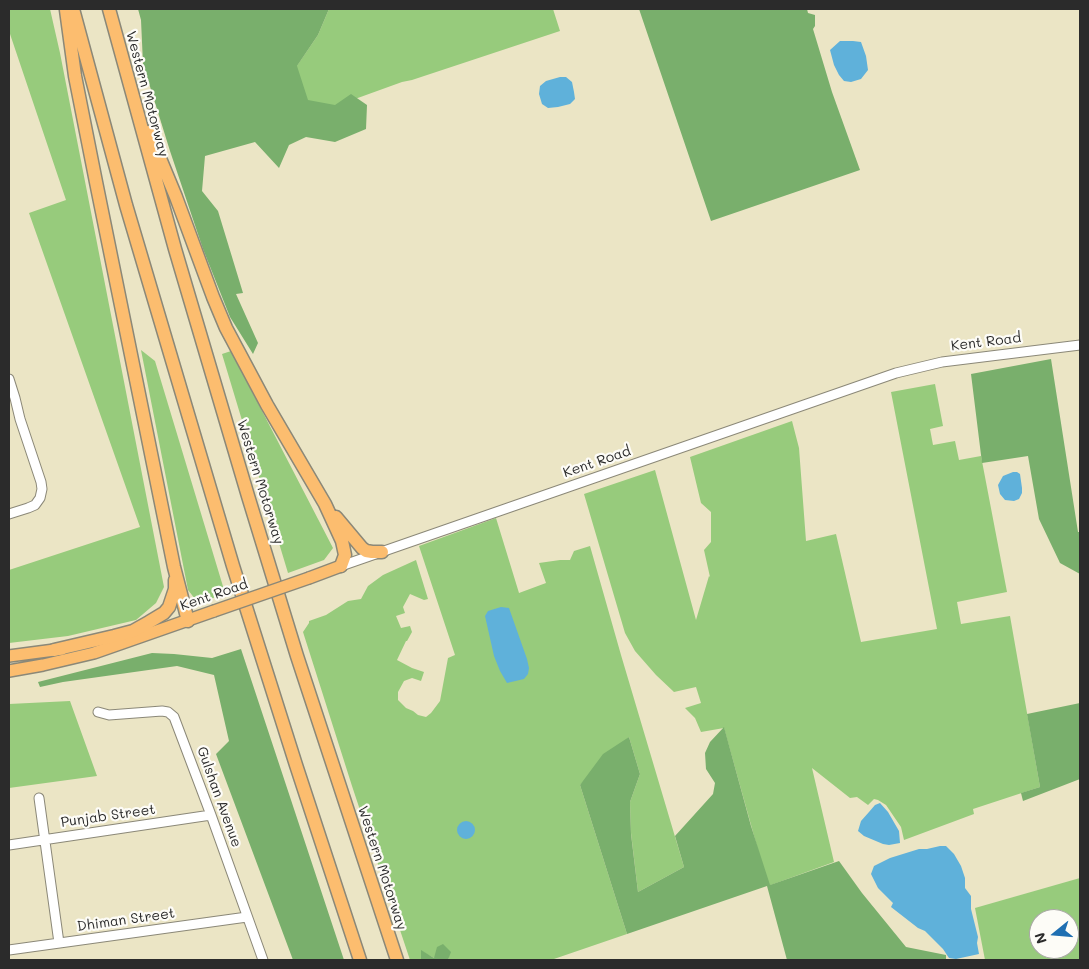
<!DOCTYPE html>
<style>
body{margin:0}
#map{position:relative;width:1089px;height:969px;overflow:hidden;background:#ebe5c5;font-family:Mali,sans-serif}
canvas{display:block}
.frame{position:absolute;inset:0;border:10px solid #2b2b2b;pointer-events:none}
.north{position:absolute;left:1029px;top:909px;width:50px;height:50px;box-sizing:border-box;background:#fdfcf7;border:1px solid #a9a8a5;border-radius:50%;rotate:253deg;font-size:14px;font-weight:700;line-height:20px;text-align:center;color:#2b2b2b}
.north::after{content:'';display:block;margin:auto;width:18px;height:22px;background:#1f6fb2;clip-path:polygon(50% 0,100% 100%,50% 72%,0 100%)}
</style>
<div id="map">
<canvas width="1089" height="969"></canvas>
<div class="frame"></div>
<div class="north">N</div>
</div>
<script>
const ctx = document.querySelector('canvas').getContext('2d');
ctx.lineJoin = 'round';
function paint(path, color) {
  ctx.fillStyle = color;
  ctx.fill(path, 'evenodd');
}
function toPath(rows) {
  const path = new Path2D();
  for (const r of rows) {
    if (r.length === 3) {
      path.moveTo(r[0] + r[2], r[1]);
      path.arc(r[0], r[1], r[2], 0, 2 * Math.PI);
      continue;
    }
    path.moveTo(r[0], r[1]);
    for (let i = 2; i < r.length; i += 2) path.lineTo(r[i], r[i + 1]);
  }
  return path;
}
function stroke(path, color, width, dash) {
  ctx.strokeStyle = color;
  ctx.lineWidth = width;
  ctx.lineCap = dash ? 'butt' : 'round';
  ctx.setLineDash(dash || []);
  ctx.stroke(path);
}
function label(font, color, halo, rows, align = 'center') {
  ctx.font = font + ' Mali,sans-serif';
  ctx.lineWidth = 4.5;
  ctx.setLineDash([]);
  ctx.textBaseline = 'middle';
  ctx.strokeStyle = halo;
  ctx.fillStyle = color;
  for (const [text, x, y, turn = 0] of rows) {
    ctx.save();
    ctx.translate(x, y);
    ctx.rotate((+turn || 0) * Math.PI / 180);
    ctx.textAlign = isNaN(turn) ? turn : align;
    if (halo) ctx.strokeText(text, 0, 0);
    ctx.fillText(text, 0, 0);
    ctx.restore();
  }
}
const green = toPath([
 [9,9,50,9,60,53,164,587,156,603,136,620,68,636,9,643,9,570,140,527,29,213,66,200,9,31],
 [329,9,553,9,560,31,412,80,402,82,308,116,273,101,318,35],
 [141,350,155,361,225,593,199,604,188,590],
 [231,351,333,548,324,560,288,573,222,354],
 [935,384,943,426,930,429,933,445,955,441,959,460,981,456,1007,592,957,602,961,624,1010,616,1040,787,973,809,974,814,904,840,901,827,886,805,878,800,874,799,868,805,857,797,850,798,812,768,834,862,768,886,724,728,701,732,695,718,685,708,701,703,696,687,674,692,656,675,635,651,625,633,584,494,655,470,696,620,709,576,710,577,704,550,711,542,711,512,701,503,690,457,792,421,799,448,806,541,836,534,861,642,937,629,891,392],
 [496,518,519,593,546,583,539,563,560,560,570,560,574,551,590,546,621,655,684,867,638,892,631,833,630,802,640,774,629,737,580,785,627,934,551,960,448,960,450,952,434,958,421,951,421,960,410,960,352,786,303,632,309,623,309,621,326,615,348,601,361,599,368,586,383,575,416,560,428,599,424,600,410,594,403,607,405,613,396,616,401,628,410,626,412,632,407,641,406,641,397,660,412,668,424,672,421,681,412,678,404,681,398,692,398,700,406,708,413,711,418,715,426,717,431,713,440,701,448,658,455,655,419,546],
 [70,701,97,776,9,788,9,704],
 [1080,878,1080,960,985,960,975,908],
 [1039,919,1069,919,1069,949,1039,949]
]);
const forest = toPath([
 [138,9,329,9,318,35,297,66,308,100,335,105,351,94,367,105,366,129,335,142,306,137,289,145,279,168,255,142,205,156,202,191,218,211,243,293,236,294,258,343,253,354,230,317,203,249,170,151,143,64,141,20],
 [639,9,807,9,808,13,815,15,815,26,813,29,832,92,860,170,711,221],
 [1051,359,1078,532,1080,532,1080,574,1060,563,1039,519,1028,456,982,463,971,374],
 [241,649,344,960,293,960,216,754,229,741,214,675,177,666,63,682,40,687,38,682,152,653,174,654,212,658],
 [1080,703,1080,779,1023,801,1021,793,1040,787,1027,714],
 [724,727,751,826,770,885,839,861,862,893,906,947,946,955,946,960,787,960,767,886,627,934,580,785,603,754,629,737,640,774,630,802,631,834,638,892,684,867,675,836,713,794,715,783,706,769,705,753,710,742],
 [443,944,451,952,448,960,421,960,421,950,434,958,437,947]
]);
const water = toPath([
 [840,41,853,41,861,42,866,56,868,70,861,79,851,82,844,81,839,75,834,65,830,50],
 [560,77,566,77,572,82,574,92,575,99,570,104,558,107,548,108,542,104,539,94,540,86,546,81],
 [1013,472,1017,472,1020,474,1022,488,1022,493,1019,499,1014,501,1005,500,1000,494,998,485,1003,476],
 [501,607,509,608,527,659,529,668,528,674,524,679,507,683,500,671,494,656,485,616,488,611],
 [880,803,888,812,899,831,900,843,889,845,883,844,864,836,858,831,861,821,869,812,875,805],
 [466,830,9],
 [940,846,946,846,954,854,961,866,965,878,965,888,971,896,971,909,978,937,977,943,979,954,956,959,949,958,943,949,925,931,918,928,891,907,893,903,878,888,871,874,874,866,890,858,919,849,927,849]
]);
const minor = toPath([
 [9,379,15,398,20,419,41,482,42,489,40,498,35,505,28,508,9,514],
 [341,566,896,373,942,362,1080,345],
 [98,712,109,715,162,711,168,712,174,717,211,815,263,960],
 [39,798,59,943],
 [9,845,211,815],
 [9,950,247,917]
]);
const major = toPath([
 [309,578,341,566],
 [9,656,62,649],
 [9,671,43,665,94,653,214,611]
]);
const highway = toPath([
 [73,9,126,205,233,566,296,765,360,960],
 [109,9,175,249,248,496,297,656,397,960],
 [66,10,75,76,96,182,174,567,188,621],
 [149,132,176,197,213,297,226,328,267,405,325,504,342,541,345,555,341,566],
 [336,517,362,548,366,551,372,552,382,552],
 [54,650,114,636,133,631,149,622,164,613,169,607,175,589,175,580]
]);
const majorBridge = toPath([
 [214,611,309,578]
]);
const streetNames = [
 ["Western Motorway",147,94,75],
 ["Kent Road",986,342,-7],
 ["Kent Road",597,462,-19],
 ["Western Motorway",260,482,73],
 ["Kent Road",214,595,-19],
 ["Gulshan Avenue",219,797,70],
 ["Punjab Street",108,816,-8],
 ["Western Motorway",382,868,72],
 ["Dhiman Street",126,920,-8]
];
paint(green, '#97cb7c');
paint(forest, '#79af6c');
paint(water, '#5fb1da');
stroke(minor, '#8b8878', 11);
stroke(major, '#8b8878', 14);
stroke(highway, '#8b8878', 15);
stroke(minor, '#fff', 9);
stroke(major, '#fcbd6f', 11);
stroke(highway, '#fcbd6f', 12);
stroke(majorBridge, '#8b8878', 14, []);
stroke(majorBridge, '#fcbd6f', 11);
label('14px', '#2b2b2b', '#fdfcf7', streetNames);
</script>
